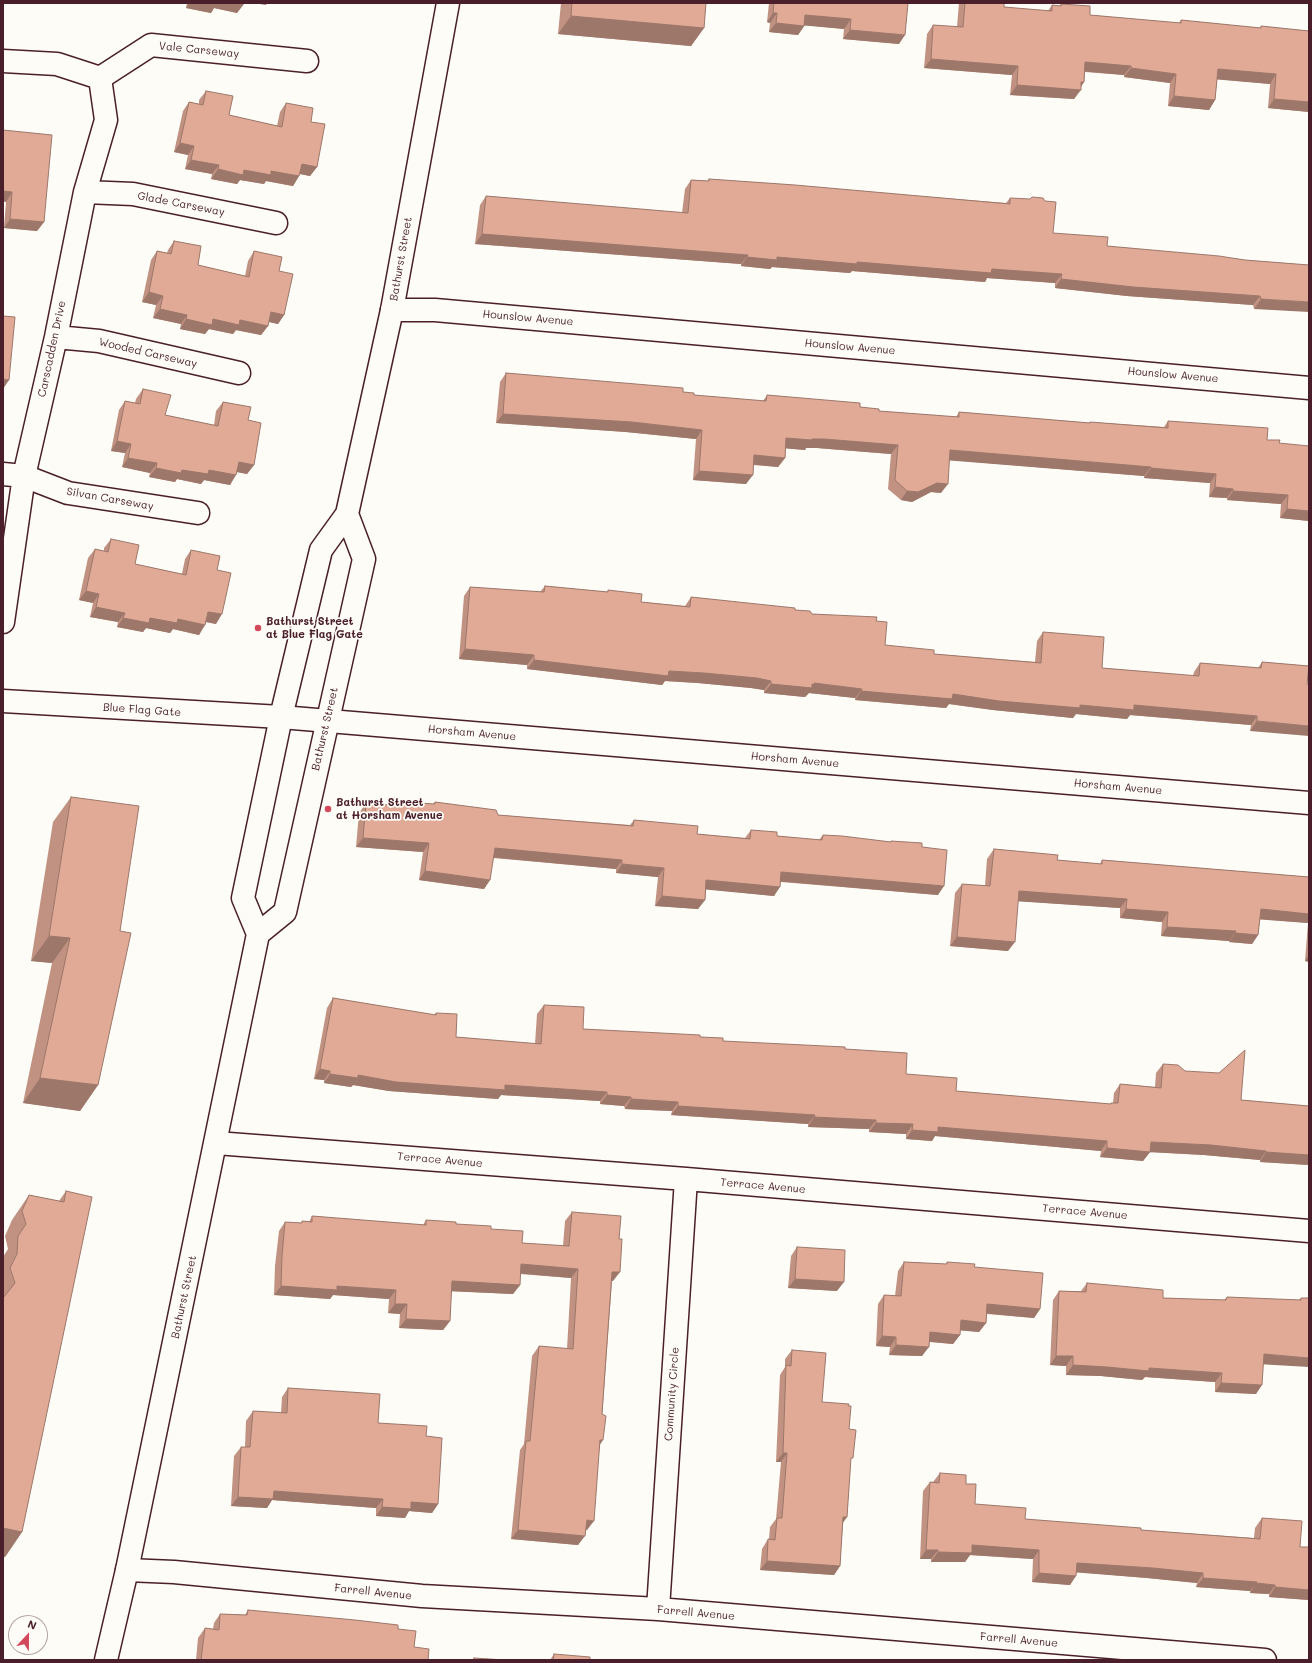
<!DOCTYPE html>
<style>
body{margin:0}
#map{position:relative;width:1312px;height:1663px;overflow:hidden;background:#fdfcf7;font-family:Mali,sans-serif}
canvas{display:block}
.frame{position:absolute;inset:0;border:4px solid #4a1f2b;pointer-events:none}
.north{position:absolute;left:8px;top:1615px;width:40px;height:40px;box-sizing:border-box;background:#fdfcf7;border:1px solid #b5a4a5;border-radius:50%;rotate:22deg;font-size:11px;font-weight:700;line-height:16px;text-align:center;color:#4a1f2b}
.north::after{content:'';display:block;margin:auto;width:14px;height:18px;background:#d1495b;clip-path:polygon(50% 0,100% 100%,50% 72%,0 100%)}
</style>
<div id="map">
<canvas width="1312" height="1663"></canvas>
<div class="frame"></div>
<div class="north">N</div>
</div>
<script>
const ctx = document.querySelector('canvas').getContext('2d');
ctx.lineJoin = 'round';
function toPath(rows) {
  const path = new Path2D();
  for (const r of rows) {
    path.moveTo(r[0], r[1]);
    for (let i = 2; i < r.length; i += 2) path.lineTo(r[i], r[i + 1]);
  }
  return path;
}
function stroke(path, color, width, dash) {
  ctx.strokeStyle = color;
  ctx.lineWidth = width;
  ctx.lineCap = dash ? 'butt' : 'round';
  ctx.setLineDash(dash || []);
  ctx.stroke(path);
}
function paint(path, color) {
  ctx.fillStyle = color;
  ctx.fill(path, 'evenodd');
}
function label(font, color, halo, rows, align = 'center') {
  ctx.font = font + ' Mali,sans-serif';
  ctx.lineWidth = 3.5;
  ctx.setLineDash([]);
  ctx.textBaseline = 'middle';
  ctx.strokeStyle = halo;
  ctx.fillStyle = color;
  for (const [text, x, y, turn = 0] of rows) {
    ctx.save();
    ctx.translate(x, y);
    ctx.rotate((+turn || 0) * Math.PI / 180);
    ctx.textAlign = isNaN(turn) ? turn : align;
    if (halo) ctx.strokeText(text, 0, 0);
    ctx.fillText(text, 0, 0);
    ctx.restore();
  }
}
const minor = toPath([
 [3,61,57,64,100,78],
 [100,78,151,45,307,61],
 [85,192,133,194,276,223],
 [392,310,435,310,1309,388],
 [56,337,99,341,239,373],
 [3,474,24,476,68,493,198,513],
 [3,622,24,476,56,337,85,192,106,120,100,78],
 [3,701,281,717,1309,803],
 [216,1143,686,1179,1309,1231],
 [127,1570,174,1572,422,1596,658,1609,1265,1660],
 [658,1609,686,1179]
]);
const major = toPath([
 [258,934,285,912,364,559,347,514],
 [106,1660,127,1570,258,934,243,898,281,717,321,550,347,514,392,310,448,3]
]);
const wall = toPath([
 [187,3,244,3,237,13,214,8,211,13,186,8],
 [561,3,706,3,704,28,691,46,558,34],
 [769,3,908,3,899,44,843,39,844,29,805,25,798,35,769,32,770,23,767,22],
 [959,3,1004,3,1004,7,1048,11,1052,5,1060,6,1061,4,1090,15,1179,23,1181,20,1260,28,1261,26,1309,31,1309,112,1268,108,1270,84,1217,79,1215,100,1209,110,1168,106,1170,83,1124,77,1124,75,1085,72,1084,82,1074,99,1010,95,1012,75,924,68,927,34,933,25,957,27],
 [206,91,229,115,277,126,280,112,286,103,311,122,317,167,310,176,300,174,293,186,266,181,264,184,240,180,237,184,211,179,212,174,185,169,188,155,174,152,183,111,189,102,199,104,199,100],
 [3,130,44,222,37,231,4,228,6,202,3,201],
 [709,179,1006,203,1010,198,1053,233,1107,246,1245,260,1309,265,1254,309,1253,305,1127,296,1055,288,1055,283,987,278,985,282,852,271,850,273,772,267,770,269,741,266,741,264,475,244,480,205,486,196,682,213,685,189,691,180,708,181],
 [174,241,198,265,245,276,248,261,254,251,279,271,284,315,278,324,269,322,268,326,261,335,236,330,233,334,209,329,205,334,180,329,181,324,153,318,156,305,142,302,151,260,157,251,167,253,168,250],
 [506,373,683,392,694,395,763,401,767,395,860,407,879,411,956,417,959,412,1089,423,1090,422,1164,427,1168,421,1267,440,1279,443,1309,521,1280,518,1281,504,1227,500,1227,498,1209,497,1210,483,1144,478,1144,476,950,460,941,493,931,492,912,502,901,500,888,489,891,454,817,448,806,448,805,450,786,448,785,458,778,467,753,465,746,484,693,480,696,439,626,432,496,423,500,382],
 [143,389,165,415,214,425,216,411,223,402,248,420,254,465,247,474,237,472,230,485,204,480,201,484,177,479,175,482,149,477,150,473,122,467,125,453,111,451,119,410,125,401,135,403,136,399],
 [111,539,135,564,182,574,185,559,191,550,217,570,216,624,206,622,199,635,173,629,170,633,146,628,143,632,117,627,118,622,90,617,93,603,79,600,88,558,95,549,104,551,104,548],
 [545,586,607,592,608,590,641,602,685,606,691,597,795,610,812,614,876,621,885,645,934,654,1035,662,1037,641,1043,632,1102,668,1193,676,1194,672,1200,663,1258,668,1262,662,1309,666,1250,731,1251,725,1130,715,1127,719,1076,714,1073,718,993,710,949,704,946,708,855,700,855,698,809,693,805,697,764,693,764,690,751,688,698,683,665,681,662,685,527,669,527,665,459,659,464,596,470,587,540,592],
 [71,797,120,931,98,1085,80,1111,23,1103,52,963,31,961,53,822],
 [402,802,433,804,435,802,498,815,630,825,634,820,697,834,745,838,751,830,777,836,819,840,823,835,890,842,891,841,922,847,938,895,781,882,774,896,706,889,705,900,698,909,655,906,658,877,616,873,616,869,493,858,490,880,484,889,419,880,423,852,356,847,359,813,366,803,399,806],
 [994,849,1057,860,1100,864,1102,860,1309,877,1309,962,1305,961,1308,923,1260,919,1258,935,1252,944,1229,942,1229,941,1161,936,1162,922,1120,918,1120,908,1018,901,1008,951,950,946,955,893,962,884,985,886,987,859],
 [333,998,434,1015,436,1013,456,1037,535,1044,537,1014,544,1005,583,1029,700,1037,723,1041,845,1049,906,1074,956,1091,1110,1104,1111,1103,1113,1103,1114,1093,1120,1084,1155,1087,1156,1073,1163,1064,1185,1071,1241,1100,1309,1106,1309,1165,1260,1162,1260,1160,1204,1155,1150,1152,1143,1161,1100,1157,1101,1151,935,1136,932,1141,906,1139,906,1134,869,1132,869,1129,808,1127,808,1124,671,1115,672,1111,625,1109,624,1106,600,1104,600,1101,501,1095,498,1099,389,1091,353,1085,351,1087,324,1083,324,1080,314,1079,327,1008],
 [66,1191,22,1532,5,1557,3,1557,3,1257,8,1249,5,1236,12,1220,29,1195,59,1201],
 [572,1212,613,1281,612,1281,600,1445,587,1530,586,1530,578,1545,511,1539,520,1450,524,1444,532,1356,539,1346,567,1349,571,1278,520,1274,520,1285,513,1294,451,1291,450,1321,443,1330,399,1328,400,1314,388,1313,389,1299,333,1295,330,1299,274,1295,275,1266,279,1231,285,1222,301,1223,302,1221,309,1222,312,1216,423,1225,426,1220,491,1229,522,1243,563,1246,565,1221],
 [797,1247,837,1291,788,1288,791,1256],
 [904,1262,946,1264,947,1262,974,1267,1040,1309,1034,1318,987,1314,986,1323,979,1332,960,1330,960,1335,953,1344,929,1342,922,1356,889,1355,890,1347,876,1346,878,1304,884,1295,895,1296,898,1271],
 [1087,1283,1163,1298,1224,1300,1227,1297,1299,1300,1301,1298,1309,1298,1263,1364,1256,1394,1215,1392,1215,1382,1145,1377,1142,1380,1101,1376,1066,1375,1066,1366,1050,1365,1053,1300,1059,1291,1081,1291],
 [792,1350,822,1402,849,1429,850,1462,847,1517,843,1522,840,1566,834,1575,760,1570,762,1549,768,1539,769,1539,770,1527,776,1519,781,1462,776,1462,780,1375,785,1367,785,1359],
 [288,1388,378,1423,426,1436,438,1504,432,1513,409,1511,405,1518,376,1516,376,1508,272,1500,267,1508,231,1506,234,1456,241,1447,245,1447,246,1421,253,1411,281,1413,282,1397],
 [940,1473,966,1484,975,1504,1025,1519,1141,1530,1254,1538,1255,1528,1262,1518,1300,1547,1309,1549,1309,1600,1269,1597,1269,1594,1250,1593,1250,1591,1196,1587,1197,1583,1147,1578,1077,1572,1070,1585,1032,1582,1033,1559,970,1555,965,1562,931,1562,931,1559,920,1559,923,1491,930,1482,933,1482],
 [248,1610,398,1629,414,1647,428,1660,196,1660,198,1638,205,1628,213,1629,214,1623,220,1614,245,1615],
 [554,1654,590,1660,550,1660]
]);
const shadedWall = toPath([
 [189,3,239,3,244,4,237,13,214,8,211,13,186,8],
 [253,3,267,3,266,5],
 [773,13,777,13,770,23,767,22],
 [805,15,851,19,844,29,799,25],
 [571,16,704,28,691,46,558,34],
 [776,23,804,26,798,35,769,32],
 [850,30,905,35,899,44,843,39],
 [931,59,1018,66,1012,75,924,68],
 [1085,62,1131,66,1124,75,1079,71],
 [1131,68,1176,74,1170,83,1124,77],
 [1218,69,1276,74,1270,84,1212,79],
 [1081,82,1084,82,1078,90,1081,90,1074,99,1010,95,1017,85],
 [1174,96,1215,100,1209,110,1168,106],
 [1274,99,1309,102,1309,112,1268,108],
 [180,143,194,146,188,155,174,152],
 [191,160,219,165,212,174,185,169],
 [302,164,317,167,310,176,295,173],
 [218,169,271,171,299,176,293,186,266,181,264,184,240,180,237,184,211,179],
 [3,191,12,192,6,202,3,201],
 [10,219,44,222,37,231,4,228],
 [482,234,748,255,741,264,475,244],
 [747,257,777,257,992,269,1062,274,1055,283,987,278,985,282,852,271,850,273,772,267,770,269,741,266],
 [1061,279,1260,296,1253,305,1127,296,1055,288],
 [149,292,163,296,156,305,142,302],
 [1261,299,1309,302,1309,312,1254,309],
 [160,309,187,315,181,324,153,318],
 [271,312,284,315,278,324,265,321],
 [186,319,240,320,268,326,261,335,236,330,233,334,209,329,205,334,180,329],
 [3,379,9,380,3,389],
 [503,414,632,422,702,430,696,439,626,432,496,423],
 [786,438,824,439,898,445,891,454,817,448,806,448,805,450,780,448],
 [117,441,131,444,125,453,111,451],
 [950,450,1151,467,1144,476,944,460],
 [754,455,785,458,778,467,748,464],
 [128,458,157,463,150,473,122,467],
 [239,462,254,465,247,474,232,471],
 [156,468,182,470,209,470,236,475,230,485,204,480,201,484,177,479,175,482,149,477],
 [1151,468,1216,474,1210,483,1144,478],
 [699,471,753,475,746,484,693,480],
 [937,483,948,484,941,493,931,492,912,502,901,500,907,491],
 [1215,487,1233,489,1227,498,1209,497],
 [1233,491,1288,495,1281,504,1227,500],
 [1287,509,1309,511,1309,521,1280,518],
 [86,591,99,594,93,603,79,600],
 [96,607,125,613,118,622,90,617],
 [208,612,222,614,216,624,201,621],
 [123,618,150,618,178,619,205,625,199,635,173,629,170,633,146,628,143,632,117,627],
 [465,649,534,655,527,665,459,659],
 [534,660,669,671,704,673,757,678,771,681,764,690,751,688,698,683,665,681,662,685,527,669],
 [814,683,862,689,855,698,809,693,805,697,764,693,771,684,812,684],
 [861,691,953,694,1080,705,1134,705,1257,716,1251,725,1130,715,1127,719,1076,714,1073,718,993,710,949,704,946,708,855,700],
 [1257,721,1309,726,1309,736,1250,731],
 [363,838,429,843,423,852,356,847],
 [495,848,622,860,616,869,488,857],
 [622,864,664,868,658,877,616,873],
 [425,871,490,880,484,889,419,880],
 [781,872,944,886,938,895,775,881],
 [706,880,780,887,774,896,700,889],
 [1019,891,1127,899,1120,908,1013,901],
 [662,896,705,900,698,909,655,906],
 [1126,909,1168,912,1162,922,1120,918],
 [1261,909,1309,914,1309,922,1308,923,1254,919],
 [1167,927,1236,931,1229,941,1161,936],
 [1235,933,1258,935,1252,944,1229,942],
 [49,936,70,938,52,963,31,961],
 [957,937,1015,942,1008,951,950,946],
 [1309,955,1309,962,1305,961],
 [320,1069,330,1071,324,1080,314,1079],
 [330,1074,358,1075,607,1092,600,1101,501,1095,498,1099,389,1091,353,1085,351,1087,324,1083],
 [40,1078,98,1085,80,1111,23,1103],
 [607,1095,631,1097,624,1106,600,1104],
 [631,1099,678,1102,672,1111,625,1109],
 [678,1106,815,1115,808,1124,671,1115],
 [814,1117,876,1120,869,1129,808,1127],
 [876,1123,913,1124,906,1134,869,1132],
 [938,1127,1107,1141,1101,1151,935,1136,932,1141,906,1139,912,1130],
 [1151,1142,1211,1145,1266,1151,1260,1160,1204,1155,1148,1152,1150,1152,1143,1161,1100,1157,1107,1148],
 [1266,1152,1309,1155,1309,1165,1260,1162],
 [521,1264,578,1269,571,1278,514,1273],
 [612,1272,620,1272,613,1281,606,1281],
 [795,1279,844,1282,837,1291,788,1288],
 [452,1281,520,1285,513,1294,445,1291],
 [281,1286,337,1286,396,1290,389,1299,333,1295,330,1299,274,1295],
 [395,1304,407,1304,400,1314,388,1313],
 [987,1304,1040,1309,1034,1318,981,1313],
 [406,1319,450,1321,443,1330,399,1328],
 [961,1320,986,1323,979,1332,955,1330],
 [930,1332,960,1335,953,1344,923,1341],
 [882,1336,896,1337,890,1347,876,1346],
 [896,1345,929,1347,922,1356,889,1355],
 [1264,1354,1309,1358,1309,1367,1257,1364],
 [1056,1356,1073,1356,1066,1366,1050,1365],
 [1073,1365,1149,1368,1222,1373,1215,1382,1145,1377,1142,1380,1101,1376,1066,1375],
 [1221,1383,1262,1385,1256,1394,1215,1392],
 [600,1440,603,1440,597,1449],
 [783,1453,787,1453,781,1462,776,1462],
 [274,1491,383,1499,376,1508,272,1500,267,1508,231,1506,238,1497],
 [411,1502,438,1504,432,1513,409,1511,405,1518,376,1516,382,1507],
 [843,1517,847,1517,840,1527],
 [587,1520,594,1521,587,1530,580,1530],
 [3,1528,22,1532,5,1557,3,1557],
 [518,1530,585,1536,578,1545,511,1539],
 [972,1545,1039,1550,1033,1559,970,1555,965,1562,931,1562,938,1552],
 [926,1550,938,1550,931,1559,920,1559],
 [767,1561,840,1566,834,1575,760,1570],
 [1077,1563,1153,1568,1203,1573,1197,1583,1147,1578,1071,1572],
 [1039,1573,1076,1576,1070,1585,1032,1582],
 [1203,1578,1257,1582,1250,1591,1196,1587],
 [1256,1583,1275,1585,1269,1594,1250,1593],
 [1275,1587,1309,1590,1309,1600,1269,1597]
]);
const building = toPath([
 [572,3,706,3,704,28,571,16,572,3],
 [774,3,908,3,905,35,850,30,851,19,805,15,804,26,776,23,777,13,773,13,774,3],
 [965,3,1004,3,1004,7,1052,11,1052,5,1061,6,1061,4,1090,6,1090,15,1181,23,1181,20,1261,28,1261,26,1309,31,1309,102,1274,99,1276,74,1218,69,1215,100,1174,96,1176,74,1131,68,1131,66,1085,62,1084,82,1081,82,1081,90,1017,85,1018,66,931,59,933,25,963,27,965,3],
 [206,91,233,96,229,115,282,127,286,103,313,108,311,122,325,124,317,167,302,164,299,176,271,171,271,175,244,170,243,175,218,169,219,165,191,160,194,146,180,143,189,102,203,105,206,91],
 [3,130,52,135,44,222,10,219,12,192,3,191,3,130],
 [709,179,795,185,1010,204,1010,198,1030,199,1032,197,1043,198,1045,201,1056,202,1053,233,1108,237,1107,246,1219,256,1245,260,1309,265,1309,302,1261,299,1260,296,1133,287,1061,279,1062,274,992,269,991,273,857,262,857,264,777,257,777,260,747,257,748,255,482,234,486,196,688,213,691,180,709,181,709,179],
 [174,241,201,246,198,265,249,277,254,251,282,257,279,271,293,274,284,315,271,312,268,326,240,320,239,325,213,319,212,325,186,319,187,315,160,309,163,296,149,292,157,251,171,254,174,241],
 [3,316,15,317,9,380,3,379,3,316],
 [506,373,683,388,683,392,694,393,694,395,766,401,767,395,860,403,860,407,879,409,879,411,959,417,959,412,1090,423,1090,422,1168,428,1168,421,1268,428,1267,440,1280,440,1279,443,1309,446,1309,511,1287,509,1288,495,1233,491,1233,489,1215,487,1216,474,1151,468,1151,467,950,450,948,484,937,483,918,492,907,491,895,480,898,445,824,439,812,439,811,440,786,438,785,458,754,455,753,475,699,471,702,430,632,422,503,414,506,373],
 [143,389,171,395,165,415,218,426,223,402,251,407,248,420,261,423,254,465,239,462,236,475,209,470,208,474,182,470,181,473,156,468,157,463,128,458,131,444,117,441,125,401,140,404,143,389],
 [111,539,139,545,135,564,186,575,191,550,220,556,217,570,231,573,222,614,208,612,205,625,178,619,177,623,150,618,149,623,123,618,125,613,96,607,99,594,86,591,95,549,108,552,111,539],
 [545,586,608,592,608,590,642,594,641,602,690,607,691,597,795,608,795,610,810,611,812,614,877,617,876,621,887,622,885,645,934,650,934,654,1041,663,1043,632,1104,637,1102,668,1199,676,1200,663,1261,668,1262,662,1309,666,1307,684,1309,684,1309,726,1257,721,1257,716,1134,705,1134,710,1080,705,1080,708,999,701,953,694,952,699,861,691,862,689,814,683,814,685,812,684,812,688,771,684,771,681,757,678,704,673,669,671,668,676,534,660,534,655,465,649,470,587,544,592,545,586],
 [71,797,139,806,120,931,131,933,98,1085,40,1078,70,938,49,936,71,797],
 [402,802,435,804,435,802,496,810,498,815,633,826,634,820,698,826,697,834,750,839,751,830,777,832,777,836,822,840,823,835,842,836,891,842,891,841,922,843,922,847,947,850,944,886,781,872,780,887,706,880,705,900,662,896,664,868,622,864,622,860,495,848,490,880,425,871,429,843,363,838,366,803,401,806,402,802],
 [994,849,1058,855,1057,860,1102,864,1102,860,1309,877,1309,914,1261,909,1258,935,1235,933,1236,931,1167,927,1168,912,1126,909,1127,899,1019,891,1015,942,957,937,962,884,990,886,994,849],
 [333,998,436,1015,436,1013,457,1014,456,1037,541,1044,544,1005,584,1007,583,1029,700,1035,700,1037,723,1038,723,1041,845,1047,845,1049,907,1053,906,1074,957,1078,956,1091,1111,1104,1111,1103,1118,1103,1120,1084,1161,1088,1163,1064,1178,1065,1185,1071,1219,1073,1245,1050,1241,1100,1309,1106,1309,1155,1266,1152,1266,1151,1211,1145,1151,1142,1150,1152,1107,1148,1107,1141,938,1127,938,1132,912,1130,913,1124,876,1123,876,1120,814,1117,815,1115,678,1106,678,1102,631,1099,631,1097,607,1095,607,1092,505,1085,505,1090,396,1082,358,1075,358,1078,330,1074,330,1071,320,1069,333,998],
 [66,1191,92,1197,22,1532,3,1528,3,1298,15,1283,10,1268,17,1254,18,1236,26,1224,22,1211,29,1195,64,1202,66,1191],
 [572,1212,621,1216,619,1239,622,1239,620,1272,612,1272,602,1414,606,1416,603,1440,600,1440,594,1521,587,1520,585,1536,518,1530,526,1441,530,1441,539,1346,573,1349,578,1269,521,1264,520,1285,452,1281,450,1321,406,1319,407,1304,395,1304,396,1290,337,1286,337,1290,281,1286,282,1256,285,1222,302,1223,302,1221,312,1222,312,1216,426,1225,426,1220,456,1222,456,1224,491,1226,491,1229,523,1231,522,1243,569,1246,572,1212],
 [797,1247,845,1250,844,1282,795,1279,797,1247],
 [904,1262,947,1264,947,1262,975,1264,974,1267,1043,1273,1040,1309,987,1304,986,1323,961,1320,960,1335,930,1332,929,1347,896,1345,896,1337,882,1336,884,1295,901,1296,904,1262],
 [1087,1283,1163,1290,1163,1298,1226,1300,1227,1297,1301,1300,1301,1298,1309,1298,1309,1358,1264,1354,1262,1385,1221,1383,1222,1373,1149,1368,1149,1371,1107,1367,1073,1365,1073,1356,1056,1356,1059,1291,1086,1292,1087,1283],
 [792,1350,826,1353,822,1402,849,1404,848,1406,851,1406,849,1429,856,1430,853,1458,851,1458,847,1517,843,1517,840,1566,767,1561,768,1539,775,1540,777,1518,782,1518,787,1453,783,1453,786,1365,791,1366,792,1350],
 [288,1388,380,1394,378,1423,427,1426,426,1436,442,1438,438,1504,411,1502,411,1509,382,1507,383,1499,274,1491,273,1499,238,1497,241,1447,250,1447,253,1411,287,1413,288,1388],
 [940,1473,966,1475,966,1484,976,1484,975,1504,1026,1508,1025,1519,1141,1528,1141,1530,1260,1539,1262,1518,1302,1521,1300,1547,1309,1547,1308,1549,1309,1549,1309,1590,1275,1587,1275,1585,1256,1583,1257,1582,1203,1578,1203,1573,1153,1568,1077,1563,1076,1576,1039,1573,1039,1550,972,1545,972,1553,938,1552,938,1550,926,1550,930,1482,939,1483,940,1473],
 [248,1610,355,1620,398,1625,398,1629,416,1631,414,1647,429,1649,428,1660,201,1660,205,1628,219,1630,220,1614,247,1615,248,1610],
 [554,1654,590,1657,590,1660,553,1660,554,1654],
 [474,1658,505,1660,473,1660,474,1658]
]);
const markers = [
 [258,628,4,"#d1495b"],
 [328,809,4,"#d1495b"]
];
const streetNames = [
 ["Vale Carseway",199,50,6],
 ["Glade Carseway",181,204,11],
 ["Bathurst Street",401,259,-80],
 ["Hounslow Avenue",528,318,5],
 ["Hounslow Avenue",850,347,5],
 ["Carscadden Drive",52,349,-78],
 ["Wooded Carseway",148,353,13],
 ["Hounslow Avenue",1173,375,5],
 ["Silvan Carseway",110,499,10],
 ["Blue Flag Gate",142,710,4],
 ["Bathurst Street",325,729,-77],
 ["Horsham Avenue",472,733,5],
 ["Horsham Avenue",795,760,5],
 ["Horsham Avenue",1118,787,5],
 ["Terrace Avenue",440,1160,5],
 ["Terrace Avenue",763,1186,5],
 ["Terrace Avenue",1085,1212,5],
 ["Bathurst Street",184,1297,-78],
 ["Community Circle",672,1394,-86],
 ["Farrell Avenue",373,1592,6],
 ["Farrell Avenue",696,1613,5],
 ["Farrell Avenue",1019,1640,5]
];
const poiNames = [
 ["Bathurst Street",266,622],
 ["at Blue Flag Gate",266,635],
 ["Bathurst Street",336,803],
 ["at Horsham Avenue",336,816]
];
stroke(minor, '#4a1f2b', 25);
stroke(major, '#4a1f2b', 25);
stroke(minor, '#fdfcf7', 22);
stroke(major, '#fdfcf7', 22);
paint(wall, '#c19282');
paint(shadedWall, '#9d776a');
paint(building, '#e0aa97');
stroke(building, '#9d776a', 1);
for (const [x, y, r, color] of markers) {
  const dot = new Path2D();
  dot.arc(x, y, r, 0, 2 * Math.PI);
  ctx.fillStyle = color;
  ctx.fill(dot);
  stroke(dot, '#fdfcf7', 1.5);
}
label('11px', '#4a1f2b', '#fdfcf7', streetNames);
label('bold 11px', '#4a1f2b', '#fdfcf7', poiNames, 'left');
</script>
